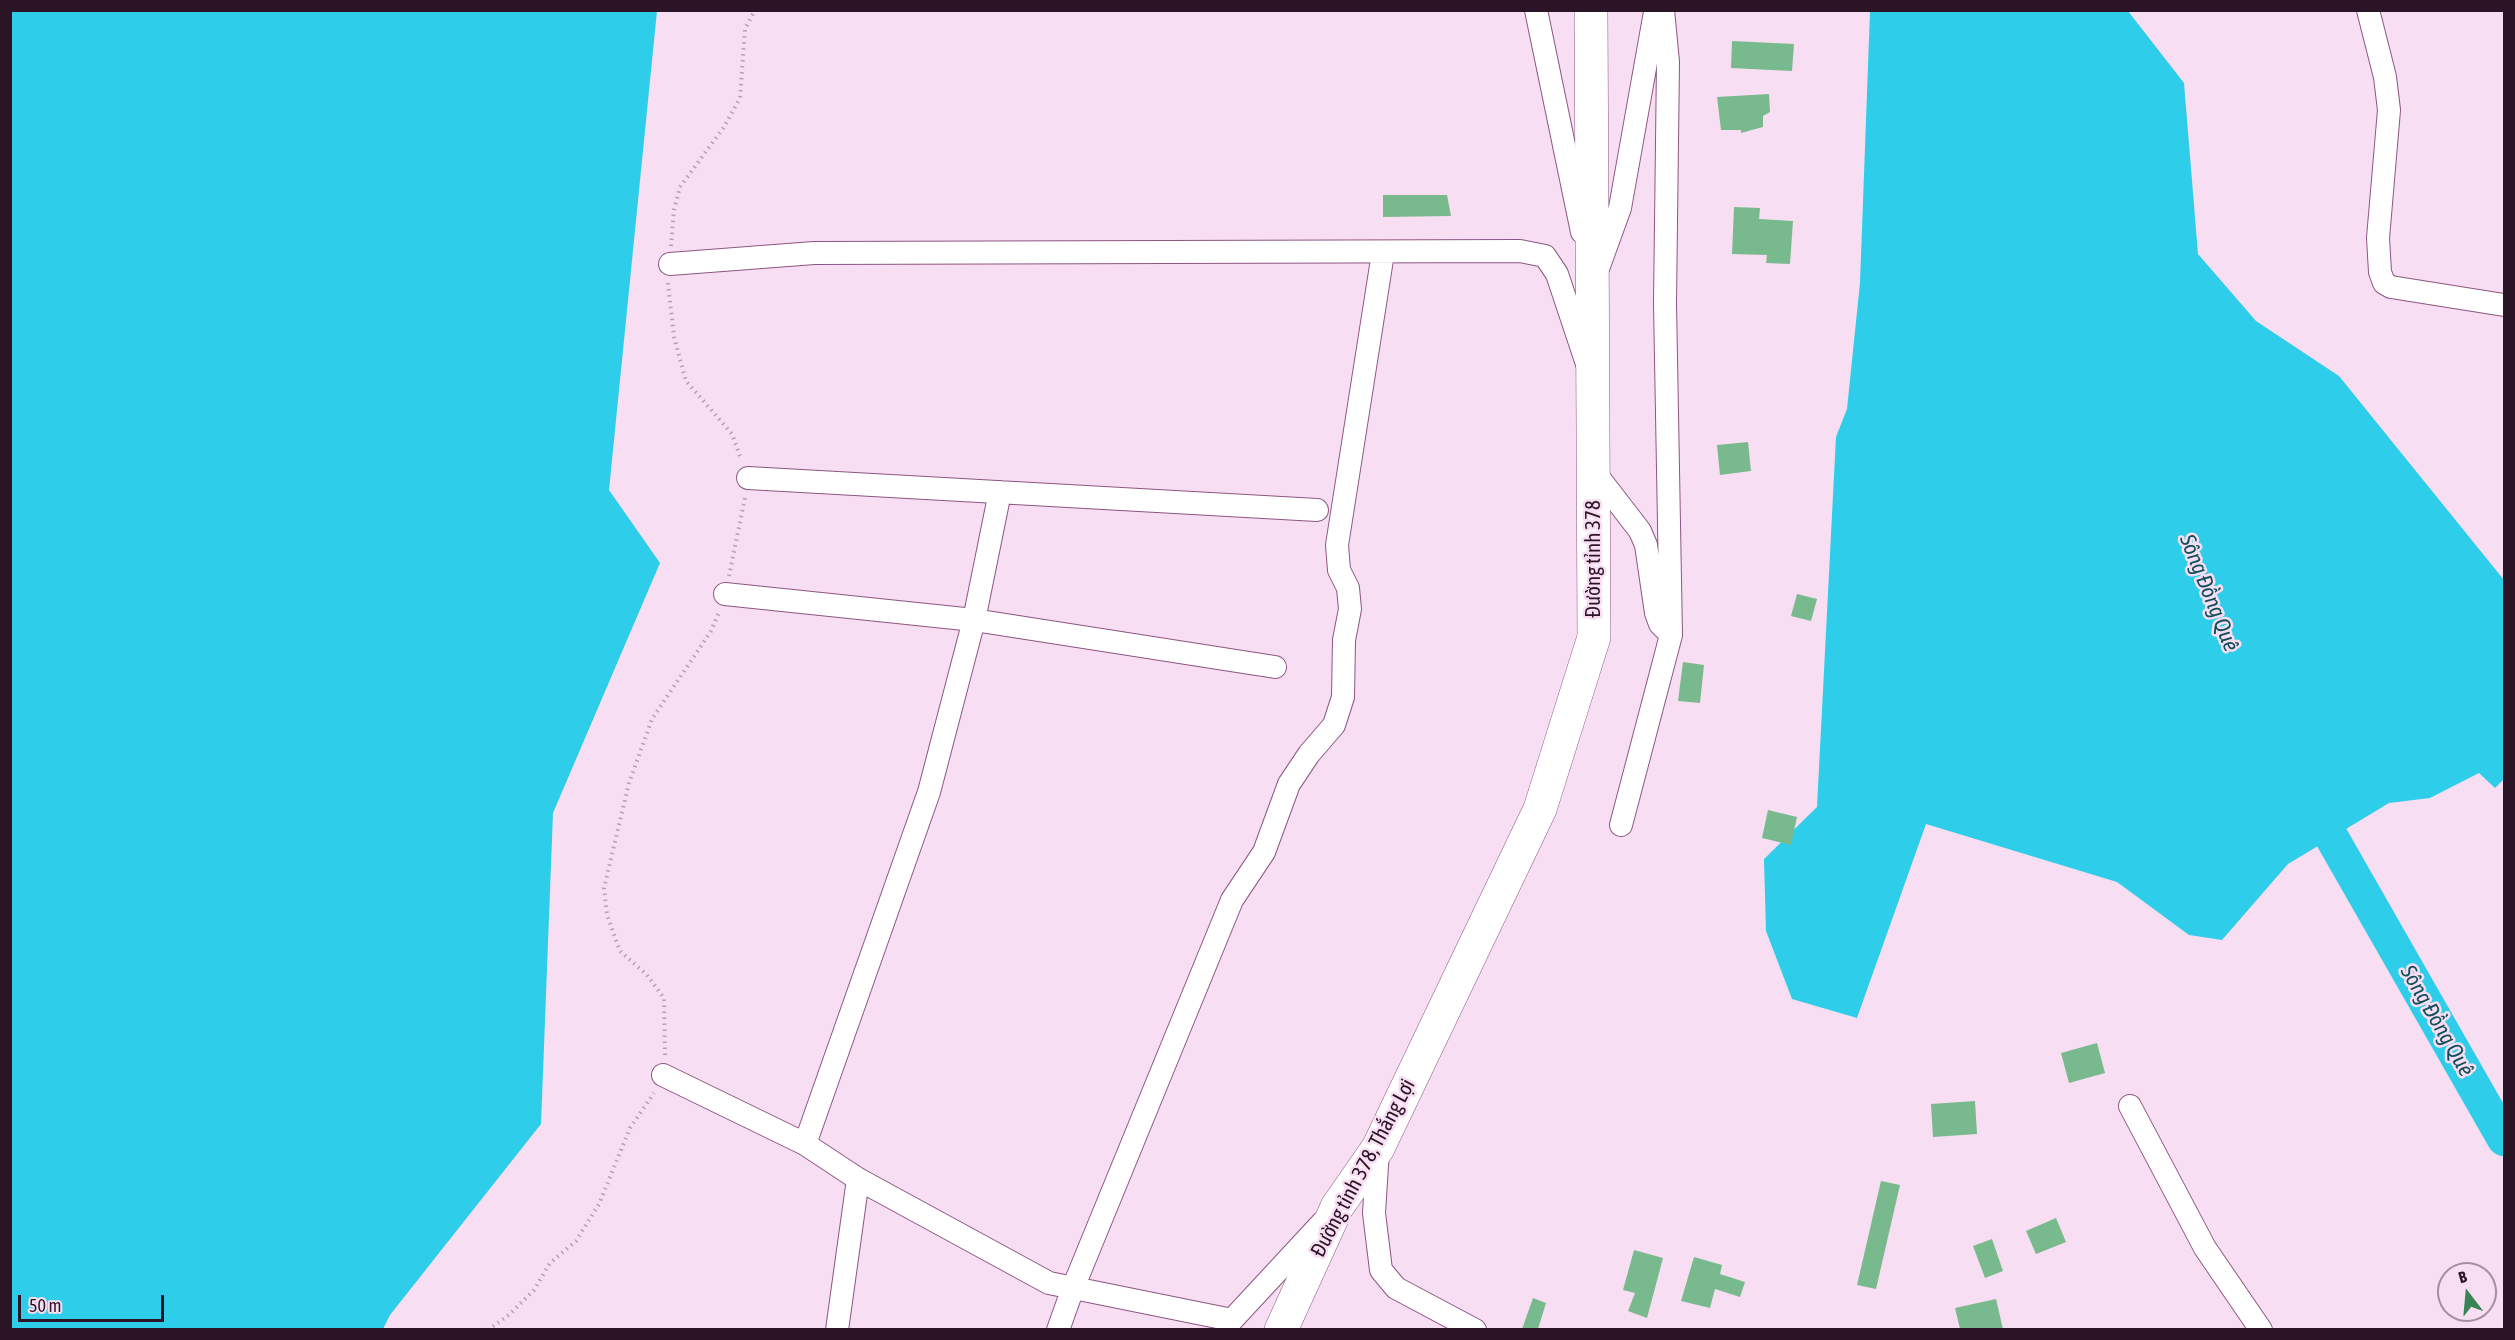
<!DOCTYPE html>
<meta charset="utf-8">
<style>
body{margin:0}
#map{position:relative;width:2515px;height:1340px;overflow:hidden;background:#f8def2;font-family:"Asap Condensed",sans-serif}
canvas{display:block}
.frame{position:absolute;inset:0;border:12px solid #2a1426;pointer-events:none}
.north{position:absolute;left:2437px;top:1262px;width:60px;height:60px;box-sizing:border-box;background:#f8def2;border:2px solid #a68da0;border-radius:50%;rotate:344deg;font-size:16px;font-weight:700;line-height:24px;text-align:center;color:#2a1426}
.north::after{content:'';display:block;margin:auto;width:21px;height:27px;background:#378555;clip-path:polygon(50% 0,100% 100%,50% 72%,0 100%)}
.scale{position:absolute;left:18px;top:1295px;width:146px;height:27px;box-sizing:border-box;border:3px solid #2a1426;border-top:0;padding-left:8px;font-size:18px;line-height:21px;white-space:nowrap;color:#2a1426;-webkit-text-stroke:4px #f8def2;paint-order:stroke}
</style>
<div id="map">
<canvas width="2515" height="1340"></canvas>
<div class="frame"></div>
<div class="north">B</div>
<div class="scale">50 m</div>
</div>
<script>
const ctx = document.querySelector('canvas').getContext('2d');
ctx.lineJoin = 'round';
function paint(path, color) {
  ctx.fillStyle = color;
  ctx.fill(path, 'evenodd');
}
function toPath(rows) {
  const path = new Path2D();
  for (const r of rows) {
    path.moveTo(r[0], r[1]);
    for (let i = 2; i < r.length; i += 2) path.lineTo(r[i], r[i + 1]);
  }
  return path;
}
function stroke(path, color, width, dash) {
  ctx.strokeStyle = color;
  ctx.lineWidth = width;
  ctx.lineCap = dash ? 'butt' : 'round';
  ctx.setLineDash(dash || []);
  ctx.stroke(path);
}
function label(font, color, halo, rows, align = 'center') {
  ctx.font = font + ' "Asap Condensed",sans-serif';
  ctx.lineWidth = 5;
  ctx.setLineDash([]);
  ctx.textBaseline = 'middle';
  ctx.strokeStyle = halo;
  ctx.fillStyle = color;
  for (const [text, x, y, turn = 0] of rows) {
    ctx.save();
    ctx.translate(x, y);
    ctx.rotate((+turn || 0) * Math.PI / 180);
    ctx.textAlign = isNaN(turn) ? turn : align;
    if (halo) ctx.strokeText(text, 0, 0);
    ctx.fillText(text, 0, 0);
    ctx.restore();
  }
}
const water = toPath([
 [10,11,657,11,609,490,660,563,553,813,541,1124,390,1315,383,1329,11,1329],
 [1870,11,2128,11,2184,83,2198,254,2256,321,2339,376,2504,580,2504,779,2495,788,2479,773,2430,798,2389,803,2288,864,2222,940,2189,935,2117,882,1926,824,1857,1018,1792,999,1766,931,1764,859,1817,807,1836,437,1847,409,1860,283]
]);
const river = toPath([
 [2308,796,2504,1139]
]);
const building = toPath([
 [1732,41,1794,44,1792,71,1731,68],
 [1769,94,1770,112,1763,116,1763,127,1741,133,1741,130,1721,130,1717,97],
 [1383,195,1447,195,1451,216,1383,217],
 [1734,207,1760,208,1759,219,1793,221,1790,264,1766,263,1767,255,1732,254],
 [1748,442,1751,471,1720,475,1717,445],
 [1797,594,1817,599,1811,621,1791,616],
 [1683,662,1704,665,1700,703,1678,701],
 [1768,810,1797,817,1791,845,1762,838],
 [2097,1043,2105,1073,2069,1083,2061,1053],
 [1975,1101,1977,1134,1933,1137,1931,1104],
 [1881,1181,1900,1185,1876,1289,1857,1285],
 [2056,1218,2066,1242,2036,1254,2026,1231],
 [1992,1239,2003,1271,1985,1278,1973,1246],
 [1634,1250,1663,1258,1647,1318,1628,1311,1635,1293,1623,1290],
 [1694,1257,1722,1265,1720,1274,1745,1282,1740,1297,1715,1289,1710,1308,1681,1301],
 [1533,1298,1546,1303,1538,1329,1522,1329],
 [1996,1299,2003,1329,1960,1329,1955,1308]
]);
const path = toPath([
 [671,246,674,210,680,187,724,127,740,98,745,29,755,10],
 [668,283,674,337,686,381,732,434,741,459],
 [729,576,745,498],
 [665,1055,664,998,647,975,620,951,607,915,604,888,629,783,652,719,711,631,719,612],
 [488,1330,510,1314,534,1290,550,1263,576,1241,599,1204,630,1128,654,1093]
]);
const minor = toPath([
 [1536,10,1582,232],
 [2368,10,2385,77,2389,110,2378,238,2380,272,2384,283,2391,287,2504,305],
 [670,264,814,253,1520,251,1545,256,1557,274,1587,364],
 [1599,266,1620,208,1655,12],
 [1593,470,1640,531,1646,545,1656,613,1660,624,1668,632],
 [748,478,1317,510],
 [725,594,974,620,1275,667],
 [1621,825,1671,635,1665,303,1668,62,1663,10],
 [663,1075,805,1144,858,1179,1049,1283,1232,1320,1322,1223],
 [2130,1106,2205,1248,2261,1330],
 [805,1144,929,792,974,620,1000,492],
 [1378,1150,1374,1213,1381,1270,1396,1288,1475,1330],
 [837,1330,858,1179],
 [1058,1330,1073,1288,1232,900,1264,852,1289,784,1309,754,1334,725,1343,697,1344,640,1350,609,1348,588,1339,570,1337,545,1383,253]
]);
const primary = toPath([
 [1281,1330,1337,1207,1378,1148,1540,809,1594,637,1591,10]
]);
const streetNames = [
 ["Đường tỉnh 378",1593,559,-90],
 ["Đường tỉnh 378, Thắng Lợi",1363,1168,-62]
];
const waterNames = [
 ["Sông Đồng Quê",2209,593,68],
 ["Sông Đồng Quê",2437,1021,60]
];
paint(water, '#2ecdea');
stroke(river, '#2ecdea', 34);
paint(building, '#78ba8d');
stroke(minor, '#8d5683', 24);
stroke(primary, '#8d5683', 34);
stroke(path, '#b89fb2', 4, [1.5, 4.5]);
stroke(minor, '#fff', 22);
stroke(primary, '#fff', 33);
label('21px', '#2a1426', '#f8def2', streetNames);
label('italic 22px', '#0f4f5b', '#f8def2', waterNames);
</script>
